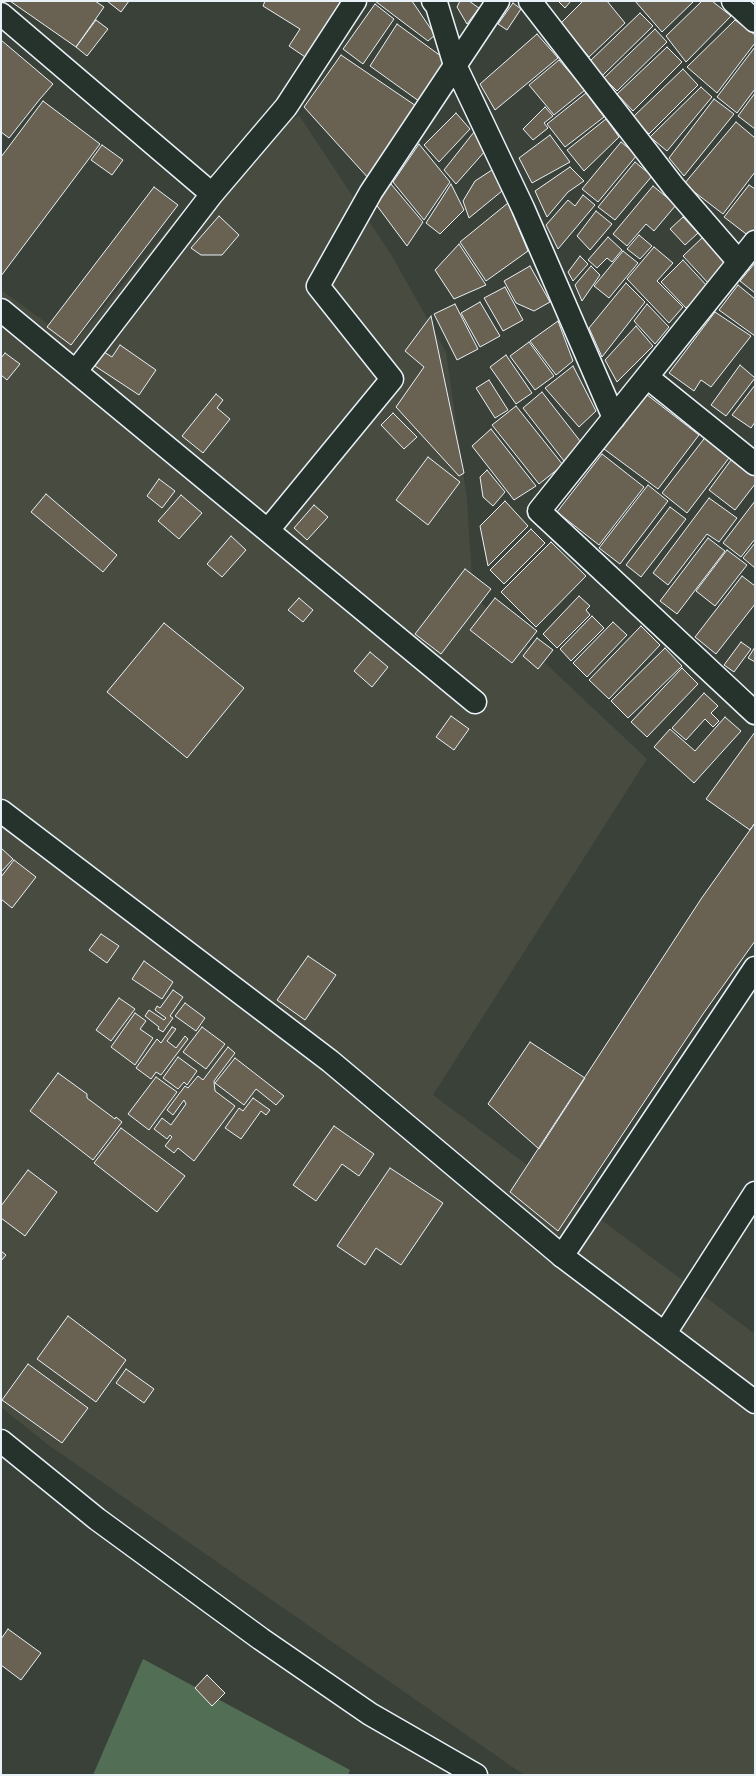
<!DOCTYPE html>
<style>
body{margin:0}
#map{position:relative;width:756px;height:1776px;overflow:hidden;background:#3a4138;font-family:"Playpen Sans",sans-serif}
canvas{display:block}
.frame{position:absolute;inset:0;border:2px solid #e8f1f8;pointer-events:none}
</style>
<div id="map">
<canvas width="756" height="1776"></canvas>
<div class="frame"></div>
</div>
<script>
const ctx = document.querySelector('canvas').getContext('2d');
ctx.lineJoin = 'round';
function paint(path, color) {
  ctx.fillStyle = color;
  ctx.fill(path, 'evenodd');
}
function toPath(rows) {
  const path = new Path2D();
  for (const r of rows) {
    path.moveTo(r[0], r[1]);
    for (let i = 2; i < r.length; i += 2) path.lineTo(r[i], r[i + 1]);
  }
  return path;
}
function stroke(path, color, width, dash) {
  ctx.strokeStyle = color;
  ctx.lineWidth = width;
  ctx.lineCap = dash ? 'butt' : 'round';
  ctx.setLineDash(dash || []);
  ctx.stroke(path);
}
const built = toPath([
 [299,115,392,256,446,352,467,499,473,595,647,759,433,1095,755,1334,755,1775,524,1775,47,1444,1,1407,1,290,74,343,212,176]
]);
const green = toPath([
 [143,1659,350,1770,348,1775,93,1775]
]);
const building = toPath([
 [10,1,95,1,104,7,76,47,10,1],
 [107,1,129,1,121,12,107,1],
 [265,1,344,1,308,59,289,46,300,29,263,6,265,1],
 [375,1,412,1,435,35,428,41,375,1],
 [460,1,469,1,479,8,467,24,457,7,460,1],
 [558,1,571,1,565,8,558,1],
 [583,1,607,1,625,23,589,57,561,23,583,1],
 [635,1,694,1,662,32,635,1],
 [702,1,712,1,731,16,686,62,666,36,702,1],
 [513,3,521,9,507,30,498,24,513,3],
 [375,4,394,19,363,64,343,49,375,4],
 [640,13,653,26,602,76,589,62,640,13],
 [96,20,108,29,87,56,76,47,96,20],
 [735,20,755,35,755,43,717,93,687,67,735,20],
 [397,24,449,62,423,104,370,66,397,24],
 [655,29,667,42,617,91,604,78,655,29],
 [537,34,558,58,495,110,480,84,537,34],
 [1,40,53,84,40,99,9,138,1,132,1,40],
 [667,47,682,62,633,111,617,94,667,47],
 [755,47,755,89,737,113,717,97,755,47],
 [341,55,422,110,370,180,304,107,341,55],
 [559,60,585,90,554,115,529,85,559,60],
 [683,69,698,85,649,134,633,117,683,69],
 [701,87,712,97,667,151,650,137,701,87],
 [586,93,604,117,565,147,547,124,586,93],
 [755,93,755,129,738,116,755,93],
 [714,99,734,114,684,176,669,158,714,99],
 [43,101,100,144,1,276,1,157,43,101],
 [545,107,553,116,544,123,548,128,533,140,523,129,545,107],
 [456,113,470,129,439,162,424,145,456,113],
 [606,119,619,137,584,171,567,150,606,119],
 [736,122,755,138,755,172,723,214,684,184,736,122],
 [474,132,486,150,456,184,444,170,474,132],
 [550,135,570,162,532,183,519,158,550,135],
 [621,142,637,155,598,202,582,189,621,142],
 [419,144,450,182,424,220,393,182,419,144],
 [102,145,123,160,112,175,91,160,102,145],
 [635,162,652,176,615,220,598,207,635,162],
 [570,167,584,181,568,192,547,217,535,191,570,167],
 [495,168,502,191,469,218,463,201,475,181,495,168],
 [391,184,423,222,407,246,375,203,391,184],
 [451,184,464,210,440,234,426,223,451,184],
 [749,185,755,189,755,230,750,237,724,217,749,185],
 [653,186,676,205,654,231,646,224,627,246,613,234,653,186],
 [154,187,178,205,71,345,47,327,154,187],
 [583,195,595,205,558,249,546,225,568,200,575,206,583,195],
 [508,203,528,251,486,281,460,242,508,203],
 [596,211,612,224,590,250,577,236,596,211],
 [219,216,239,235,222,255,201,255,191,248,219,216],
 [683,217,698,233,685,245,670,229,683,217],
 [639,235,652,246,640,259,627,249,639,235],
 [704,236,730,263,709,284,683,256,704,236],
 [608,237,622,250,612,262,607,258,597,268,588,260,608,237],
 [459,244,486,285,454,299,435,270,459,244],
 [654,247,673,263,657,281,683,307,669,323,627,279,654,247],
 [623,251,638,263,609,298,594,286,623,251],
 [580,256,588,264,573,281,568,272,580,256],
 [683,260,708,287,686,308,661,282,683,260],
 [755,263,755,293,740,281,755,263],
 [530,266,550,302,534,311,516,303,504,281,530,266],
 [591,266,600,275,582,301,575,285,591,266],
 [626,283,645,302,602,357,589,328,626,283],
 [738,285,755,299,755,336,719,310,738,285],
 [505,287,523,320,503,331,484,298,505,287],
 [480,302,500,336,480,347,461,313,480,302],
 [455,304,478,349,457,360,434,314,455,304],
 [647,304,669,327,655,344,634,321,647,304],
 [715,312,751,336,711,387,701,380,694,391,669,373,715,312],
 [431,316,464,473,459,476,396,407,424,367,405,351,431,316],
 [558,321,573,361,556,375,530,341,558,321],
 [636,326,653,346,617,382,605,360,636,326],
 [529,342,554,376,535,390,510,356,529,342],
 [120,345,156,370,139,395,95,366,104,352,112,357,120,345],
 [5,353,20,364,7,380,1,375,1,358,5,353],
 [506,355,532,393,516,404,490,367,506,355],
 [740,365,755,378,726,416,711,405,740,365],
 [573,366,596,411,579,427,545,388,573,366],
 [489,380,508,410,495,418,476,388,489,380],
 [755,385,755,422,751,428,732,415,755,385],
 [542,392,584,446,564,461,523,408,542,392],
 [216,394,223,400,217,408,230,419,203,453,182,436,216,394],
 [646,394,699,435,658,489,604,449,646,394],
 [516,406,563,465,539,484,492,425,516,406],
 [393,413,417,437,404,449,381,425,393,413],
 [491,429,536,486,514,500,472,446,491,429],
 [707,435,732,454,687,513,662,493,707,435],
 [602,454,644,487,599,545,557,512,602,454],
 [734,456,755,472,755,484,735,510,709,490,734,456],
 [428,457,460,482,428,525,396,500,428,457],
 [487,470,505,492,493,506,483,497,480,477,487,470],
 [159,479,175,491,162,508,147,496,159,479],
 [648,485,668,501,620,564,599,548,648,485],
 [46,494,117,555,103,572,31,512,46,494],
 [181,495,202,513,179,539,158,521,181,495],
 [709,498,737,518,719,542,707,534,668,585,653,573,709,498],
 [505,501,528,526,488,566,480,526,505,501],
 [755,501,755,539,741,557,723,543,755,501],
 [314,505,328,517,307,540,294,528,314,505],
 [670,507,686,519,641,577,626,565,670,507],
 [531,529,545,543,504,584,490,570,531,529],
 [231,536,246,550,222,577,207,564,231,536],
 [708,538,725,551,677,614,660,601,708,538],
 [551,542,586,576,536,627,501,592,551,542],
 [755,543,755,568,743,558,755,543],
 [727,550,747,565,715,606,696,591,727,550],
 [465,569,491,589,441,654,415,634,465,569],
 [742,576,755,586,755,604,716,654,695,637,742,576],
 [579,596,590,606,586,610,590,615,557,648,543,634,579,596],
 [299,598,313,610,303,622,288,610,299,598],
 [495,598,537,631,512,663,470,630,495,598],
 [592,616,604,628,571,661,560,649,592,616],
 [613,622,627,635,587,677,573,663,613,622],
 [164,623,244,688,187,758,107,692,164,623],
 [641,626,660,645,609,699,589,680,641,626],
 [537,638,553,650,538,669,523,656,537,638],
 [741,642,751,649,734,672,724,665,741,642],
 [755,647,755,662,748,658,755,647],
 [665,648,682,666,628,718,611,701,665,648],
 [370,652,388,667,372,687,354,671,370,652],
 [682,668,698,684,647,737,631,722,682,668],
 [704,693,718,706,711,713,719,721,713,727,705,719,686,740,672,728,704,693],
 [451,716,469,729,454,750,436,737,451,716],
 [725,717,741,731,694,783,654,747,670,729,695,751,725,717],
 [755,732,755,823,750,830,706,799,755,732],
 [755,823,755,941,703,1014,558,1231,510,1192,701,899,755,823],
 [1,848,13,859,1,872,1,848],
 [14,860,36,877,12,908,1,899,1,877,14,860],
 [101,934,119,946,107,963,89,950,101,934],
 [308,956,336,975,305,1020,277,1000,308,956],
 [144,961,173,982,162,999,132,979,144,961],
 [173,990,183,997,170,1016,173,1018,163,1032,158,1029,159,1027,145,1016,149,1010,164,1020,166,1018,155,1010,157,1006,160,1008,173,990],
 [119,998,135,1009,111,1041,96,1030,119,998],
 [185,1003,205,1018,196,1031,175,1016,185,1003],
 [135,1013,146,1021,140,1029,153,1038,135,1065,111,1047,135,1013],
 [172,1027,176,1029,167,1041,176,1048,185,1036,188,1039,161,1075,156,1072,151,1079,136,1068,157,1039,161,1043,172,1027],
 [202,1027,225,1044,206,1069,183,1052,202,1027],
 [530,1042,585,1078,539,1149,488,1104,530,1042],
 [228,1047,235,1053,214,1081,215,1091,235,1106,194,1161,178,1148,174,1153,165,1146,172,1137,170,1135,167,1139,154,1129,162,1118,171,1125,186,1104,184,1100,173,1115,167,1110,185,1086,188,1088,198,1076,203,1080,228,1047],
 [178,1057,197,1071,187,1085,184,1082,178,1089,163,1078,178,1057],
 [235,1058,284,1096,276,1105,256,1089,244,1105,215,1083,235,1058],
 [58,1073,87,1094,87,1098,115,1119,116,1117,122,1122,93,1160,30,1111,58,1073],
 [156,1077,177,1092,149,1130,128,1114,156,1077],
 [253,1098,270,1110,266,1115,261,1111,241,1139,225,1128,239,1108,243,1111,253,1098],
 [334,1126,374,1154,359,1176,342,1164,316,1201,293,1185,334,1126],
 [121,1128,185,1176,157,1212,94,1163,121,1128],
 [390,1168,443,1203,401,1265,376,1248,365,1265,337,1246,390,1168],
 [28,1170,57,1192,25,1236,1,1218,1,1206,28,1170],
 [1,1251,6,1255,1,1261,1,1251],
 [68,1316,126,1360,96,1402,37,1359,68,1316],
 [28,1364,88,1408,62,1443,2,1400,28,1364],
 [126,1369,154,1389,144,1403,116,1383,126,1369],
 [8,1629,41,1653,21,1680,1,1665,1,1639,8,1629],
 [207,1675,225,1693,212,1706,195,1688,207,1675]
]);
const minor = toPath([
 [433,1,437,6,455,65,523,208,614,418],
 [530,1,674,187,739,262],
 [733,1,755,21],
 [1,14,212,194],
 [755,242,539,511,755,713],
 [1,310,475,702],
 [76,371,212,194,286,107,355,1],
 [647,377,755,464],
 [268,530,392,379,318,286,371,192,498,1],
 [562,1256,755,968],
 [665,1333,755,1193],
 [1,1441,97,1519,261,1639,370,1714,476,1775]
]);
const tertiary = toPath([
 [1,811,330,1061,562,1256,755,1402]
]);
paint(built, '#484b40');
paint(green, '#526f56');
paint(building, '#696252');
stroke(building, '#e8f1f8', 1);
stroke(minor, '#e8f1f8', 25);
stroke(tertiary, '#e8f1f8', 25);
stroke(minor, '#26332d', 22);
stroke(tertiary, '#26332d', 22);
</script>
